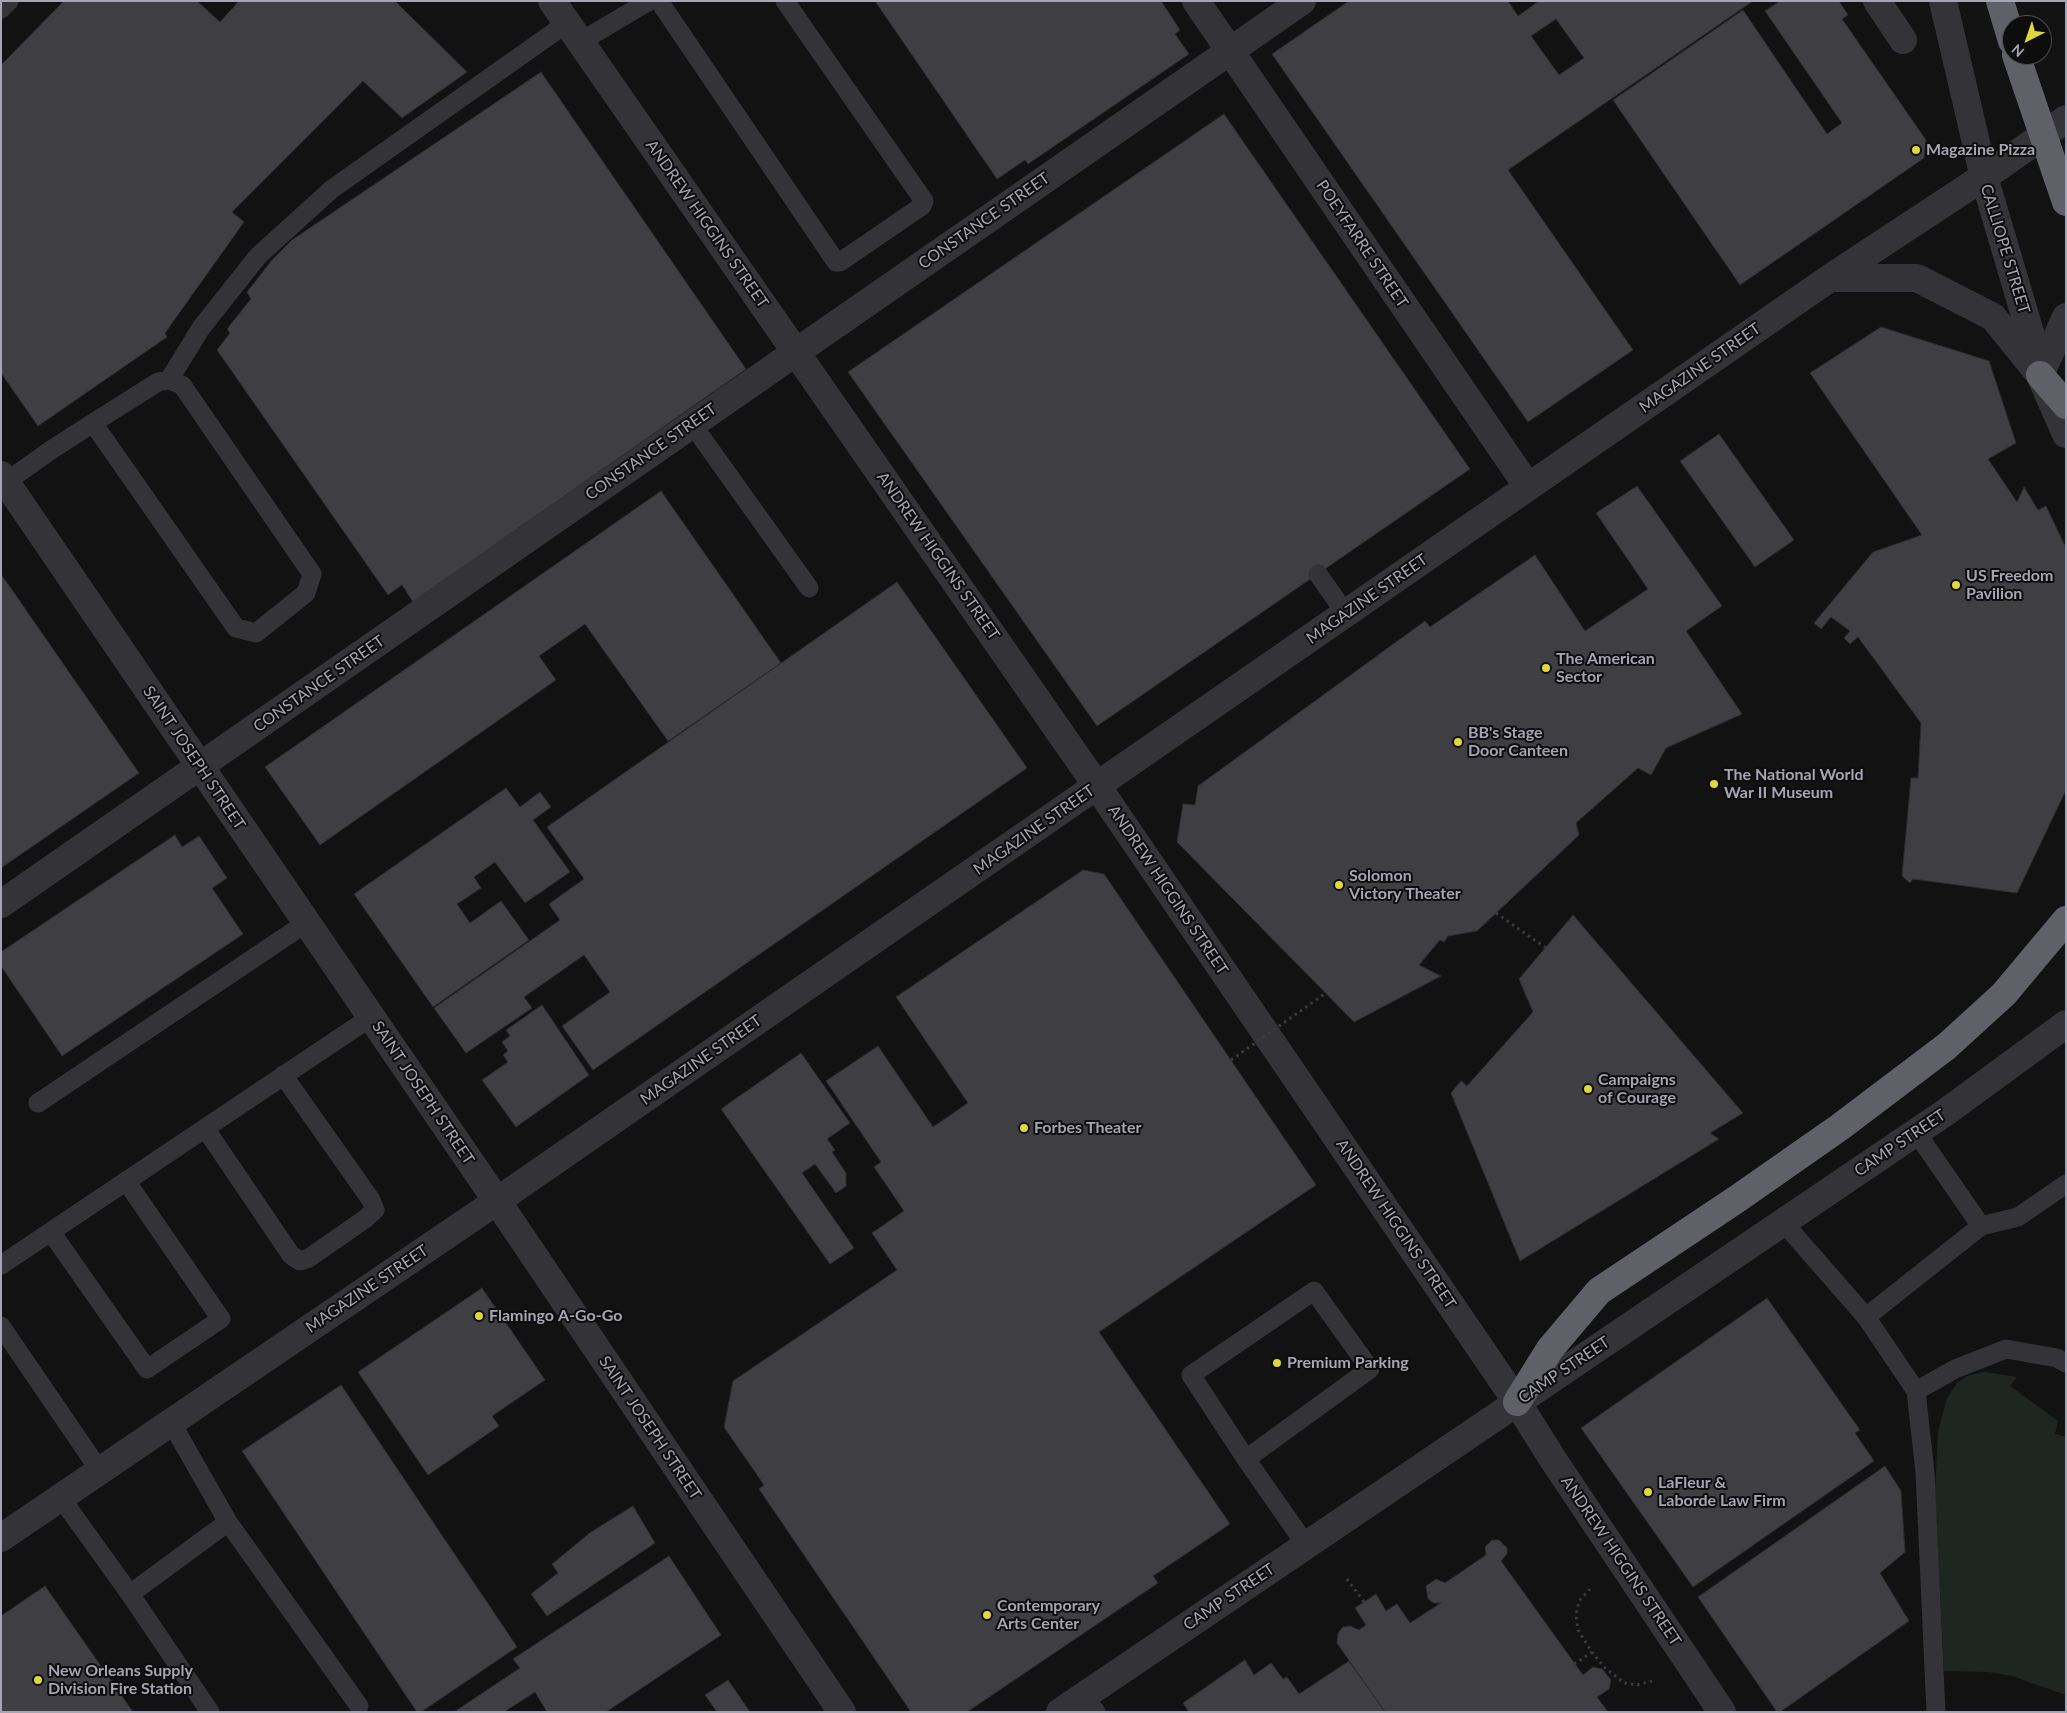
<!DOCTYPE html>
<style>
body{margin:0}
#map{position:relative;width:2067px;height:1713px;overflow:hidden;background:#121213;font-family:Lato,sans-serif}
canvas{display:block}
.frame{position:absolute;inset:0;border:2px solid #a5a5b3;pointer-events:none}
.north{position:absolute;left:2002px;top:15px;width:50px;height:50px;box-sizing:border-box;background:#0d0d0e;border:1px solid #4a4a50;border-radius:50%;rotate:221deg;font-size:14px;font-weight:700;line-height:20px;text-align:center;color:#a5a5b3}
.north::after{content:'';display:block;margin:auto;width:18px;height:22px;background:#e1d63c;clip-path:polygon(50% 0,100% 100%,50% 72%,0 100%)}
</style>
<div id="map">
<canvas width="2067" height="1713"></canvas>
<div class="frame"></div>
<div class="north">N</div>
</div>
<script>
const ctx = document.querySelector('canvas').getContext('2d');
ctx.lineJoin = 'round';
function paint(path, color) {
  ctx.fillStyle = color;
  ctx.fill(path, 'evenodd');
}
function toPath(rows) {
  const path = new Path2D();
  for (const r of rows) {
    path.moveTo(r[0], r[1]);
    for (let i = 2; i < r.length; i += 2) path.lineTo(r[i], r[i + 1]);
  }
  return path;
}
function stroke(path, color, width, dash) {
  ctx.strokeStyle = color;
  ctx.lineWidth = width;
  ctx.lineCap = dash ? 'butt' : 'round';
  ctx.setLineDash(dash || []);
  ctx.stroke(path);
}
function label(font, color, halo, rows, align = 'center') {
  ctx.font = font + ' Lato,sans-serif';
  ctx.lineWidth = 4;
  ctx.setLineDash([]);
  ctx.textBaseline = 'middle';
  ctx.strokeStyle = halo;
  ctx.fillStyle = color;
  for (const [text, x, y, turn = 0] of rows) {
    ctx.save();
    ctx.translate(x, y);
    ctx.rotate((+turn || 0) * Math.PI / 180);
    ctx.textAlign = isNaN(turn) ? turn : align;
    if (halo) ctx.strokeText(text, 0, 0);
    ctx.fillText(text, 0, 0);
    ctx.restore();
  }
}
const green = toPath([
 [1985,1372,2017,1377,2010,1386,2058,1421,2055,1434,2066,1437,2066,1695,2012,1676,1988,1672,1944,1671,1935,1492,1938,1432,1947,1398,1957,1383,1969,1375]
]);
const building = toPath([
 [64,1,197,1,220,22,239,1,395,1,467,72,402,118,363,81,232,212,244,222,165,333,167,337,38,426,1,373,1,65,64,1],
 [875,1,1161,1,1180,30,1175,34,1189,54,1028,164,1025,160,997,179,875,1],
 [1349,1,1508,1,1518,16,1539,1,1753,1,1508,170,1633,350,1528,422,1272,54,1349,1],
 [1556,19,1584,58,1559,75,1531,36,1556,19],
 [1780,1,1839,1,1848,15,1842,19,1926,140,1924,158,1740,285,1613,100,1743,10,1827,134,1842,123,1765,11,1780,1],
 [541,72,746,369,413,602,402,585,388,595,217,350,230,333,227,329,251,299,247,292,272,260,292,240,541,72],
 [1224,114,1470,469,1097,726,848,372,1224,114],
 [1881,327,1989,361,2016,443,1988,459,2017,502,2024,487,2038,510,2046,506,2066,548,2066,790,2017,893,1913,879,1910,883,1902,876,1911,778,1918,778,1921,723,1858,637,1850,644,1844,638,1850,631,1831,617,1821,629,1814,623,1873,552,1922,535,1810,373,1881,327],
 [1719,434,1794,540,1755,567,1680,461,1719,434],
 [1637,486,1722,606,1686,631,1742,714,1666,748,1651,775,1638,768,1576,823,1579,835,1477,931,1448,936,1444,942,1440,940,1419,965,1441,976,1354,1022,1177,842,1183,804,1195,805,1198,786,1425,621,1430,627,1535,555,1585,631,1648,589,1596,513,1637,486],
 [661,491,781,663,668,741,585,624,539,656,556,680,320,845,265,767,661,491],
 [1,574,139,773,1,868,1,574],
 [897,582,1027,768,593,1070,562,1026,610,992,584,955,524,997,532,1008,466,1053,434,1008,560,920,549,904,584,879,547,827,897,582],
 [506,788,520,807,540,792,551,807,533,820,570,872,525,903,495,862,474,877,481,888,457,904,470,923,501,901,529,940,433,1007,354,894,506,788],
 [175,835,182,847,199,836,227,878,212,888,243,934,62,1056,1,966,1,952,175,835],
 [1083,870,1104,874,1316,1185,1099,1332,1230,1524,1153,1576,1158,1583,967,1712,911,1712,759,1489,764,1485,724,1427,733,1381,897,1270,872,1233,904,1211,874,1167,881,1162,826,1081,878,1046,933,1127,968,1103,896,997,1083,870],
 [1573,915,1743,1113,1710,1133,1719,1139,1520,1261,1451,1093,1461,1081,1467,1086,1533,1012,1519,979,1573,915],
 [542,1005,589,1075,516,1127,482,1080,508,1062,503,1055,508,1051,502,1042,510,1036,506,1030,542,1005],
 [801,1053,850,1123,827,1139,835,1150,832,1152,846,1173,846,1186,836,1193,815,1164,802,1173,854,1248,830,1264,721,1109,801,1053],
 [482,1288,545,1380,492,1416,499,1426,428,1475,358,1372,482,1288],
 [1767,1298,1860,1430,1855,1433,1874,1461,1693,1587,1581,1428,1767,1298],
 [341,1385,517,1647,421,1712,417,1712,242,1451,341,1385],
 [1885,1466,1901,1491,1905,1552,1880,1573,1909,1621,1780,1712,1777,1712,1698,1597,1885,1466],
 [633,1506,655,1543,547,1616,531,1594,558,1573,552,1564,591,1532,633,1506],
 [1492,1540,1499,1540,1507,1548,1507,1554,1501,1561,1583,1675,1593,1667,1602,1669,1611,1680,1609,1689,1597,1697,1608,1712,1385,1712,1337,1643,1338,1633,1343,1627,1350,1626,1359,1630,1366,1625,1355,1608,1376,1594,1386,1611,1397,1604,1410,1623,1441,1603,1434,1603,1428,1599,1426,1586,1436,1579,1445,1583,1486,1555,1485,1547,1492,1540],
 [669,1556,721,1635,606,1712,547,1712,535,1692,504,1712,454,1712,520,1668,513,1659,669,1556],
 [45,1586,133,1712,1,1712,1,1616,45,1586],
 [1245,1660,1254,1675,1271,1663,1283,1679,1287,1677,1299,1694,1349,1661,1385,1712,1189,1712,1183,1703,1245,1660],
 [728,1680,750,1712,717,1712,705,1695,728,1680]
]);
const path = toPath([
 [1496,913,1546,948],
 [1347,1579,1364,1602],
 [1590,1589,1579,1601,1576,1615,1578,1630,1592,1652,1604,1667,1624,1683,1637,1685,1652,1681],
 [1574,1664,1592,1652]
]);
const service = toPath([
 [659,1,836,262,840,262,922,206,924,201,785,1],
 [1,9,9,1],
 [580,42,649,1],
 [169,380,201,328,258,256,332,189,567,23],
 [692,424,809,588],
 [6,482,51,450,93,423,158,382,169,380,182,385,312,574,306,593,256,633,236,628,93,423],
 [1318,574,1346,614],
 [38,1103,306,923],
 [205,1128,291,1255,300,1261,309,1258,365,1219,375,1210,371,1200,283,1075],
 [1916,1132,1981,1226],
 [2066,1184,2018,1217,1981,1226,1866,1317,1916,1391,1955,1369,2006,1349,2057,1358,2066,1363],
 [1783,1222,1866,1317],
 [51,1232,147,1369,221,1319,126,1181],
 [1,1265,371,1017],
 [1,1326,100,1471],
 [1916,1391,1925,1472,1936,1712],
 [1246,1459,1370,1369,1314,1291,1191,1375,1246,1459,1306,1545],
 [61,1498,130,1594,228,1522,171,1422],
 [228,1522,359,1706],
 [130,1594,210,1712],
 [1084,1696,1096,1712]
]);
const minor = toPath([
 [1196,1,1528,487],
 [1877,1,1903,40],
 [1,475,497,1201,842,1712],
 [1,904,1302,1],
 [1060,1712,1946,1112,2066,1024]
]);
const tertiary = toPath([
 [552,1,1097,786,1517,1402,1552,1458,1722,1712],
 [1943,1,1984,177,2032,339,2040,375,2066,434],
 [1830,278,1917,278,1993,317,2036,370],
 [2040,375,2066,317],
 [1,1538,497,1201,1830,278,2000,166,2066,119]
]);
const motorway = toPath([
 [2000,1,2012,41],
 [2040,375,2066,405],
 [1517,1402,1550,1349,1599,1291,1737,1199,1840,1127,1947,1046,2004,994,2066,920]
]);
const pathBridge = toPath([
 [1231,1060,1326,993]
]);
const motorwayBridge = toPath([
 [2016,55,2066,202]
]);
const markers = [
 [1916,150,5,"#e1d63c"],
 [1956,585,5,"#e1d63c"],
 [1546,668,5,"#e1d63c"],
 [1458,742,5,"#e1d63c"],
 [1714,784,5,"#e1d63c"],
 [1339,885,5,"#e1d63c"],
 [1588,1089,5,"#e1d63c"],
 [1024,1128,5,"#e1d63c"],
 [479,1316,5,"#e1d63c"],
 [1277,1363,5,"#e1d63c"],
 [1648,1492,5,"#e1d63c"],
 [987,1615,5,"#e1d63c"],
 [38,1680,5,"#e1d63c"]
];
const poiNames = [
 ["Magazine Pizza",1926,150],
 ["US Freedom",1966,576],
 ["Pavilion",1966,594],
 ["The American",1556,659],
 ["Sector",1556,677],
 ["BB's Stage",1468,733],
 ["Door Canteen",1468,751],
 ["The National World",1724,775],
 ["War II Museum",1724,793],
 ["Solomon",1349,876],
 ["Victory Theater",1349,894],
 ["Campaigns",1598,1080],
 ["of Courage",1598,1098],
 ["Forbes Theater",1034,1128],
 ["Flamingo A-Go-Go",489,1316],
 ["Premium Parking",1287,1363],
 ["LaFleur &",1658,1483],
 ["Laborde Law Firm",1658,1501],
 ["Contemporary",997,1606],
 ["Arts Center",997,1624],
 ["New Orleans Supply",48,1671],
 ["Division Fire Station",48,1689]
];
const streetNames = [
 ["CONSTANCE STREET",984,221,-35],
 ["ANDREW HIGGINS STREET",707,224,55],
 ["POEYFARRE STREET",1362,244,56],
 ["CALLIOPE STREET",2005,249,73],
 ["MAGAZINE STREET",1700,368,-35],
 ["CONSTANCE STREET",651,452,-35],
 ["ANDREW HIGGINS STREET",938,556,55],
 ["MAGAZINE STREET",1367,599,-35],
 ["CONSTANCE STREET",319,684,-35],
 ["SAINT JOSEPH STREET",194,758,56],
 ["MAGAZINE STREET",1034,830,-35],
 ["ANDREW HIGGINS STREET",1168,890,56],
 ["MAGAZINE STREET",701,1060,-35],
 ["SAINT JOSEPH STREET",423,1093,56],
 ["CAMP STREET",1900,1143,-34],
 ["ANDREW HIGGINS STREET",1396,1224,56],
 ["MAGAZINE STREET",367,1289,-34],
 ["CAMP STREET",1564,1370,-34],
 ["SAINT JOSEPH STREET",650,1428,56],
 ["ANDREW HIGGINS STREET",1621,1561,56],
 ["CAMP STREET",1229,1597,-34]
];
paint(green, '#1f2622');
paint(building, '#3f3f43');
stroke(building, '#2d2c2f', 1);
stroke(path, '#3a3a3f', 3, [2.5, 4]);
stroke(service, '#343338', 19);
stroke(minor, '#343338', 28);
stroke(tertiary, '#343338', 28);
stroke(motorway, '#606069', 28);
stroke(pathBridge, '#3a3a3f', 3, [2.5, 4]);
stroke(motorwayBridge, '#606069', 28);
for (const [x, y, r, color] of markers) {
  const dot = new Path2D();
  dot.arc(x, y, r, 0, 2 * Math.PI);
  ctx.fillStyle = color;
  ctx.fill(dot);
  stroke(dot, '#0d0d0e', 2);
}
label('bold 16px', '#a5a5b3', '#0d0d0e', poiNames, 'left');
label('16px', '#a5a5b3', '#0d0d0e', streetNames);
</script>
